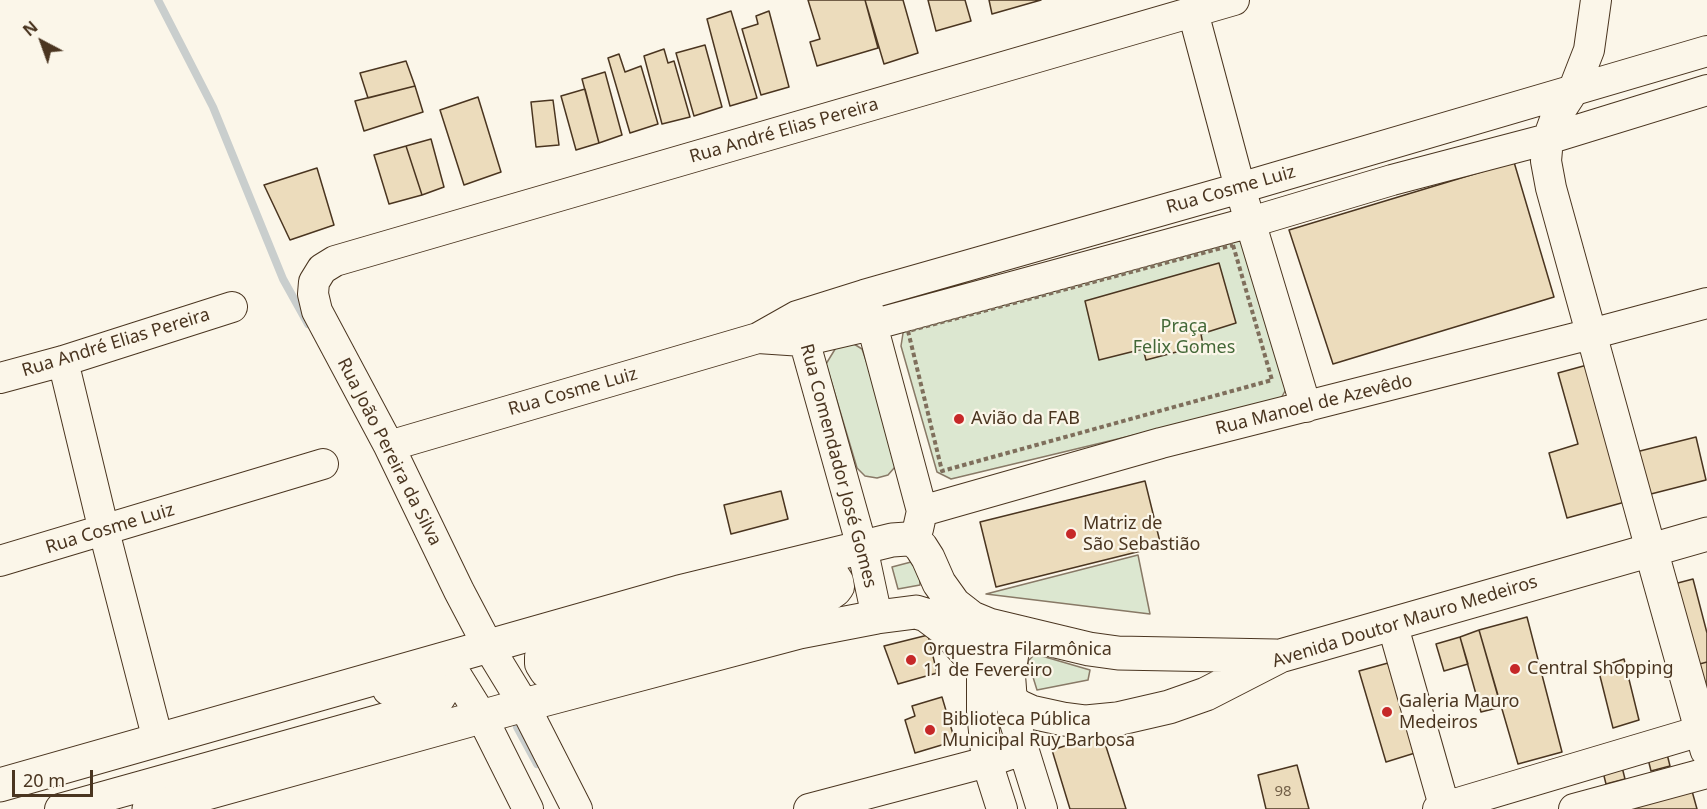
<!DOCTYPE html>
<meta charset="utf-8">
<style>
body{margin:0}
#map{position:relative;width:1707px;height:809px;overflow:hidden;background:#fbf6e9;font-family:"Noto Sans",sans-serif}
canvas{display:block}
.north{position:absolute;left:12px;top:12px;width:60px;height:60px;-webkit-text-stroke:4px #fbf6e9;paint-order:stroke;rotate:319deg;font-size:16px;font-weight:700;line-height:24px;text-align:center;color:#4a3520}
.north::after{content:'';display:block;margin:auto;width:21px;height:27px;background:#4a3520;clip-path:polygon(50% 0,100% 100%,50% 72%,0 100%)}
.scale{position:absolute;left:12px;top:770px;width:81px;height:27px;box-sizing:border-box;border:3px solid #4a3520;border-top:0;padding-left:8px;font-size:18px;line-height:21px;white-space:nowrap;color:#4a3520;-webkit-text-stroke:4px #fbf6e9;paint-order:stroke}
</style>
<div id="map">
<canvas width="1707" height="809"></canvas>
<div class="north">N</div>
<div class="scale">20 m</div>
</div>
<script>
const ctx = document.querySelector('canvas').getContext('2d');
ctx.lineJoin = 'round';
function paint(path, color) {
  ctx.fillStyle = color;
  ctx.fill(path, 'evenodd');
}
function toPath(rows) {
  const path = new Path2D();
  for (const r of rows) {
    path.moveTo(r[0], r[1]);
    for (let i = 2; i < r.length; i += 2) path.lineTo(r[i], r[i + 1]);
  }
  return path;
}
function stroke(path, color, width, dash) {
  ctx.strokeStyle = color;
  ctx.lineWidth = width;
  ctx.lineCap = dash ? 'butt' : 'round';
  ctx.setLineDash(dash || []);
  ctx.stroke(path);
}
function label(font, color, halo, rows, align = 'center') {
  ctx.font = font + ' "Noto Sans",sans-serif';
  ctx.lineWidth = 4.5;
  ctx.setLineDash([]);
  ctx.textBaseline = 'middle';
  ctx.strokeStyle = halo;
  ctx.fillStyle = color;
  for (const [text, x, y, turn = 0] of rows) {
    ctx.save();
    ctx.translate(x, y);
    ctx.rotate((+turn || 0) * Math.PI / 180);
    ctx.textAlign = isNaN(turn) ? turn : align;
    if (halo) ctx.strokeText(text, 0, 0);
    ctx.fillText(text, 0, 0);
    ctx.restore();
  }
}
const green = toPath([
 [1244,236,1289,384,1280,400,951,479,937,472,901,346,904,327,1244,236],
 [854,344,862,349,899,454,895,467,888,475,877,478,865,476,857,468,826,364,837,346,854,344],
 [1138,555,1150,614,986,594,1138,555],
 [911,562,919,568,920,585,898,589,892,567,911,562],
 [1035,654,1090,670,1088,680,1037,690,1028,661,1035,654]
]);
const stream = toPath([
 [158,0,213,107,283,279,308,324],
 [517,727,537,764]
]);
const building = toPath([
 [808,0,865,0,878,48,817,66,810,42,820,39,808,0],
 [865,0,903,0,918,53,884,64,865,0],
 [928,0,965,0,971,21,936,31,928,0],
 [989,0,1041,0,992,14,989,0],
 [731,11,757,98,730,106,707,19,731,11],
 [769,11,789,87,761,95,742,29,758,24,756,16,769,11],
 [705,45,722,107,694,116,676,53,705,45],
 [664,49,668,63,674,61,690,117,662,124,644,56,664,49],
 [619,54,625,72,641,66,658,124,630,133,608,58,619,54],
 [406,61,415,86,368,98,360,73,406,61],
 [605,72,622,135,599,143,582,79,605,72],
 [415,86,423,112,364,131,355,101,415,86],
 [585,89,599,143,576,150,561,96,585,89],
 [478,97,501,172,464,185,440,110,478,97],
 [553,100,559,145,536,147,531,102,553,100],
 [431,139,444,187,422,195,406,146,431,139],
 [406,146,422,195,389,204,374,155,406,146],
 [1514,162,1554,297,1333,364,1289,230,1514,162],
 [317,168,334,225,290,240,264,185,317,168],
 [1219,263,1236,323,1201,334,1203,345,1146,360,1143,349,1099,360,1085,301,1219,263],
 [1587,365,1625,502,1567,518,1549,453,1578,444,1558,373,1587,365],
 [1696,437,1706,480,1647,495,1636,452,1696,437],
 [1145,481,1161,546,996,587,980,522,1145,481],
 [781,491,788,519,731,534,724,505,781,491],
 [1693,579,1707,633,1707,662,1696,665,1674,584,1693,579],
 [1527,617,1562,752,1518,764,1479,630,1527,617],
 [1479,630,1501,707,1481,712,1460,637,1479,630],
 [928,635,937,673,898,684,884,646,928,635],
 [1460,637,1468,664,1444,671,1436,644,1460,637],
 [1624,659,1639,720,1613,728,1598,668,1624,659],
 [1707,662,1707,705,1696,665,1707,662],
 [1388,663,1415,753,1386,762,1359,671,1388,663],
 [942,697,955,741,915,753,905,720,915,716,912,706,942,697],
 [1102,734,1126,809,1070,809,1052,750,1102,734],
 [1666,750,1670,766,1651,771,1647,755,1666,750],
 [1621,763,1625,779,1606,784,1602,768,1621,763],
 [1297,765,1309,809,1266,809,1258,775,1297,765],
 [1692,791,1697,809,1619,809,1692,791]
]);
const path = toPath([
 [1233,245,1272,380,942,471,908,331,1233,245]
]);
const minor = toPath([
 [1596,0,1589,50,1573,91,1556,117,1548,139,1546,161,1551,188,1651,550],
 [1193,12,1240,188,1306,407],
 [867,306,922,511,918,529],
 [799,322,862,547,877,617],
 [758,338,803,341,872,325,1251,222,1392,180,1548,139,1707,90],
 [63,361,104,531,158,740],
 [0,378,63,361,232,307],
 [389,446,758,338,797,316,864,295,1240,188,1707,51],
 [922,511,1161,443,1591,334,1707,303],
 [0,561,323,464],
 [822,571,833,573,838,581,839,587,836,591,829,596,556,672,545,672,540,664,540,657,544,649,822,571],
 [1392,623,1445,809],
 [989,625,982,669,982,711,987,762,1002,809],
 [1017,632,1010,675,1013,716,1042,809],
 [446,659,482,717,528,809],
 [60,809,436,704,443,693,439,685,430,681,423,681,388,690],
 [577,809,524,705,488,646,459,591,389,446,317,311,313,294,314,282,322,269,335,261,1234,0],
 [809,809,987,762,1022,750],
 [1438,809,1707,729],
 [1574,809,1707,773]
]);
const major = toPath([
 [1651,550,1707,750],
 [0,785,679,592,892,540,907,539,915,541,921,547,928,558,939,583,954,604,972,618,989,625,1089,649,1118,653,1276,656],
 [149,809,524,705,799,632,877,617,916,612,926,615,946,630,1011,701,1020,707,1031,712,1063,719,1086,722,1117,719,1169,707,1206,694,1280,656,1707,534]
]);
const markers = [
 [959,419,6,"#c62828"],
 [1071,534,6,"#c62828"],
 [911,660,6,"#c62828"],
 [1515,669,6,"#c62828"],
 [1387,712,6,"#c62828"],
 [930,730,6,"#c62828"]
];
const numberNames = [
 ["98",1283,792]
];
const streetNames = [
 ["Rua André Elias Pereira",784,131,-16],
 ["Rua Cosme Luiz",1231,190,-16],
 ["Rua André Elias Pereira",116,343,-17],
 ["Rua Cosme Luiz",573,392,-16],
 ["Rua Manoel de Azevêdo",1314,405,-14],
 ["Rua João Pereira da Silva",389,452,63],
 ["Rua Comendador José Gomes",838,466,75],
 ["Rua Cosme Luiz",110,529,-17],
 ["Avenida Doutor Mauro Medeiros",1405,622,-17]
];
const parkNames = [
 ["Praça",1184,327],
 ["Felix Gomes",1184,348]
];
const poiNames = [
 ["Avião da FAB",971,419],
 ["Matriz de",1083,524],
 ["São Sebastião",1083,545],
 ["Orquestra Filarmônica",923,650],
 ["11 de Fevereiro",923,671],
 ["Central Shopping",1527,669],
 ["Galeria Mauro",1399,702],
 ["Medeiros",1399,723],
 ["Biblioteca Pública",942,720],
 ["Municipal Ruy Barbosa",942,741]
];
paint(green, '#dce7d0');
stroke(green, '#887966', 1.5);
stroke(stream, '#c9cecd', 8);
paint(building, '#ecdcbc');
stroke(building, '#4a3520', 1.5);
stroke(minor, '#4a3520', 32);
stroke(major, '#4a3520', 35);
stroke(path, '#7f6f5c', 4, [4.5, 3]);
stroke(minor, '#fbf6e9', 30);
stroke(major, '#fbf6e9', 33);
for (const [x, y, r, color] of markers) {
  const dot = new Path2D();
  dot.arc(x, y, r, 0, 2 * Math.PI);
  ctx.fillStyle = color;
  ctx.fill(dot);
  stroke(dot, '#fbf6e9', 2);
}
label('15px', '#725f47', null, numberNames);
label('18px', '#4a3520', '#fbf6e9', streetNames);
label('18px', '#436837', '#fbf6e9', parkNames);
label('18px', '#4a3520', '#fbf6e9', poiNames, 'left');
</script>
